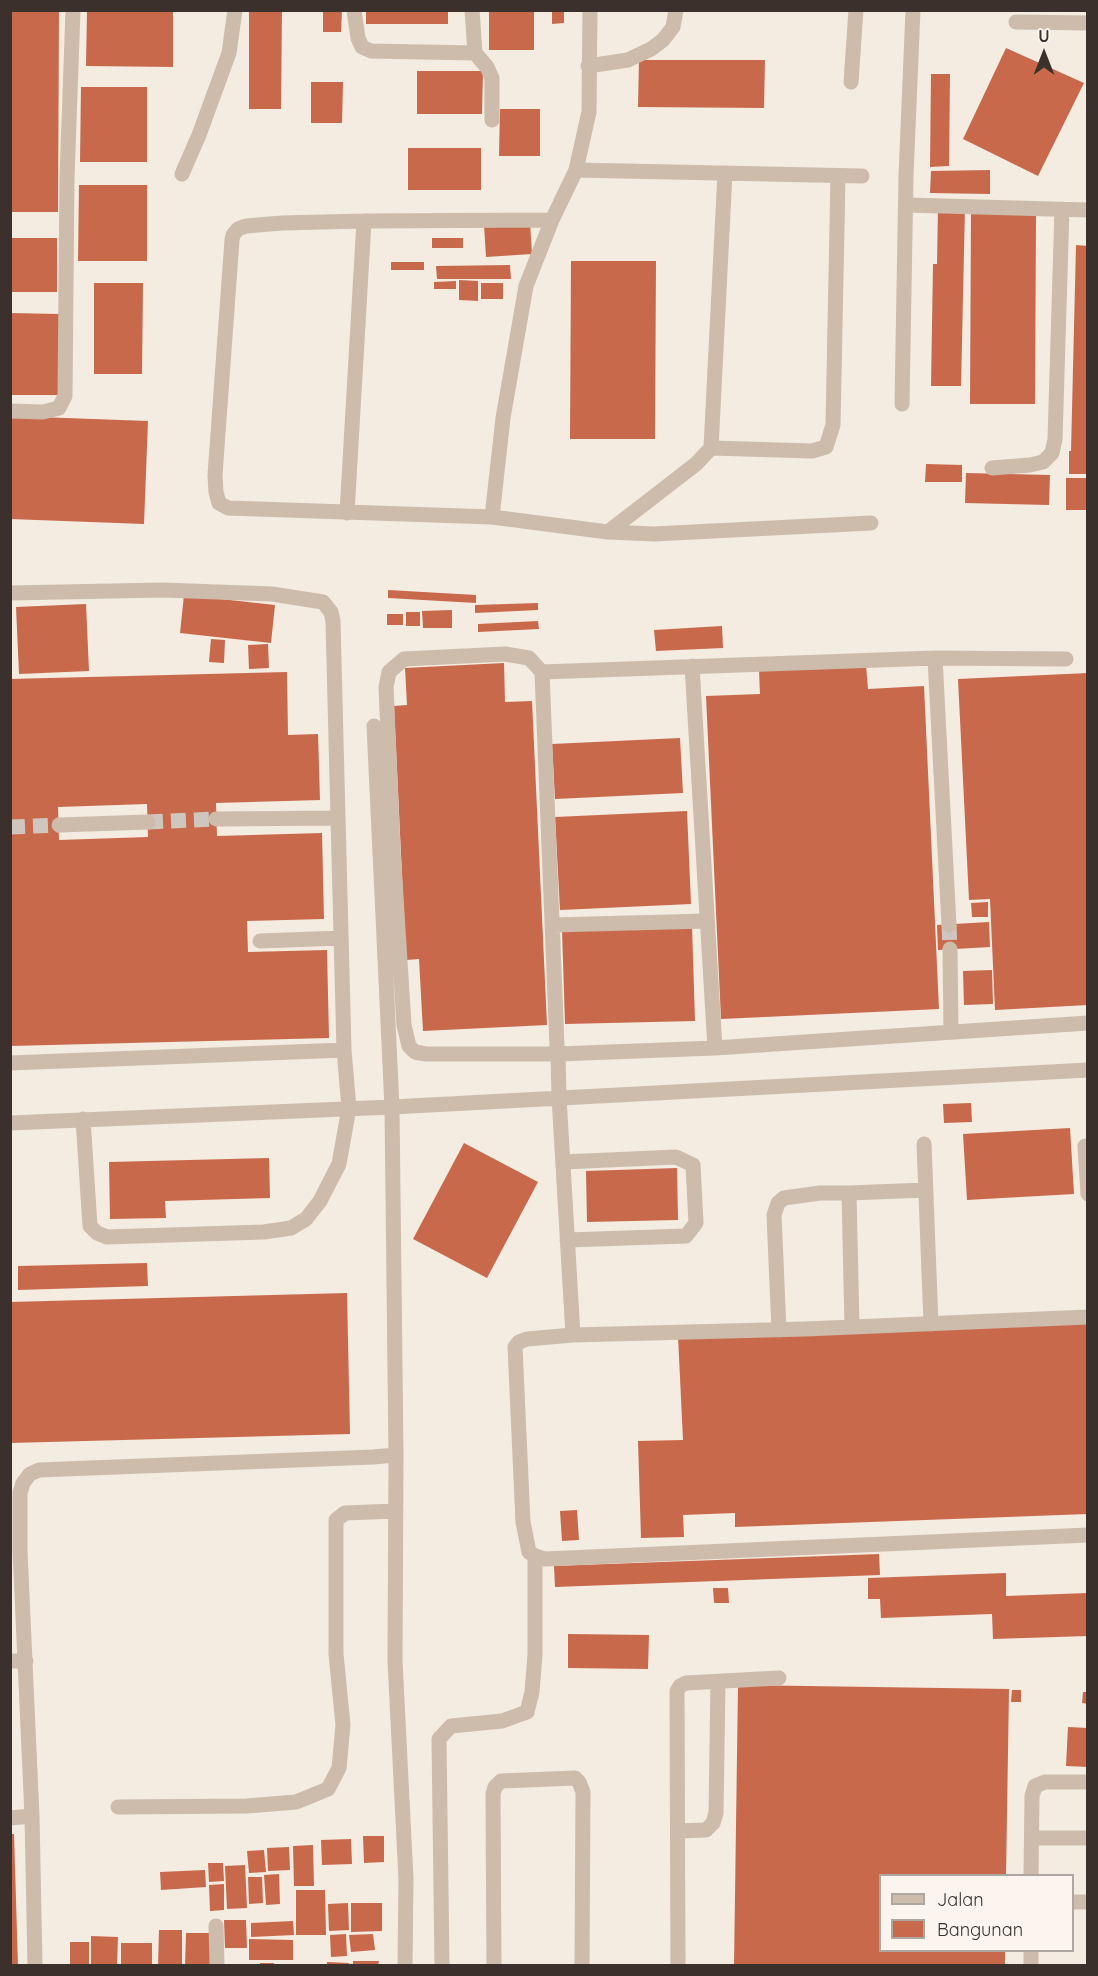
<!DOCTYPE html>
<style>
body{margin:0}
#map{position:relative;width:1098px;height:1976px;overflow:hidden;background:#f4ebe1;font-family:Quicksand,sans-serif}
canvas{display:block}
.frame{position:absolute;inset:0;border:12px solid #3b302b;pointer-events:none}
.legend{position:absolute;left:879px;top:1874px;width:195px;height:78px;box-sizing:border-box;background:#fbf5ee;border:2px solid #aea6a0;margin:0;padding:8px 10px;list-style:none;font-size:18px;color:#3b302b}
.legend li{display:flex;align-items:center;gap:12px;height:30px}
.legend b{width:30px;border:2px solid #aea6a0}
.north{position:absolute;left:1014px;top:24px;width:60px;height:60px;-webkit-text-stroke:4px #fbf5ee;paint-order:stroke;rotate:0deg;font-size:16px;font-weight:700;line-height:24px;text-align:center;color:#3b302b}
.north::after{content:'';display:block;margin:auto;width:21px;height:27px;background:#3b302b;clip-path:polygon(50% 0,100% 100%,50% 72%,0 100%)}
</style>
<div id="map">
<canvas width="1098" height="1976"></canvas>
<div class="frame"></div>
<ul class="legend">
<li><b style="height:8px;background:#cdbbac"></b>Jalan</li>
<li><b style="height:16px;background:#c8694b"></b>Bangunan</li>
</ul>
<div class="north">U</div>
</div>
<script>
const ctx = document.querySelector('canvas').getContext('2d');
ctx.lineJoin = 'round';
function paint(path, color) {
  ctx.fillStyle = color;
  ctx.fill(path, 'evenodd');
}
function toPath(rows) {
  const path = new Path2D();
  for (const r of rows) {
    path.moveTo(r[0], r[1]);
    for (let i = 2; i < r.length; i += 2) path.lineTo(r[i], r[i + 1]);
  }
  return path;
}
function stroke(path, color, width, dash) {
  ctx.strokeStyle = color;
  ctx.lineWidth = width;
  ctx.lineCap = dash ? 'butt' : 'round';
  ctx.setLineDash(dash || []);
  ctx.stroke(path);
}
const building = toPath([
 [10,10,59,10,58,212,10,212],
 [87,10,173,10,173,67,86,66],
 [249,10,282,10,281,109,249,109],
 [323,10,342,10,341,32,323,32],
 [366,10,448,10,448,24,366,24],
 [489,10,534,10,534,50,489,50],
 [552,10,564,10,564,23,552,24],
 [1006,48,1084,83,1038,176,963,139],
 [639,60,765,60,764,108,638,107],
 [417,71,483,71,482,114,417,114],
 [931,74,950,74,949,166,930,167],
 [311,82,343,82,342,123,311,123],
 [81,87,147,87,147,162,80,162],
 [500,109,540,109,540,156,499,156],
 [408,148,481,148,481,190,408,190],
 [990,170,990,194,930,193,931,171],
 [79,185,147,185,147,261,78,261],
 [938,207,965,207,961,386,931,386,933,264,937,264],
 [971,212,1036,213,1035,404,970,404],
 [530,222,532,254,486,257,484,225],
 [10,238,57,238,57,292,10,292],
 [432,238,463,238,463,248,432,248],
 [1076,245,1088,246,1088,474,1069,474,1069,451,1071,451],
 [571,261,656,261,655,439,570,439],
 [391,262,424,262,424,270,391,270],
 [510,265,511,279,437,279,436,266],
 [459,280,478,281,478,301,459,300],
 [456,281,456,289,434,289,434,282],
 [94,283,143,283,142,374,94,374],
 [481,283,503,283,503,299,481,299],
 [10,313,59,314,59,395,10,395],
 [10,416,148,421,144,524,10,519],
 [926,464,962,465,962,482,925,482],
 [966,473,1050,475,1049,505,965,503],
 [1066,478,1088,478,1088,510,1066,510],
 [388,590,476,595,476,603,388,598],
 [184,595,275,605,271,643,180,633],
 [538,603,538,610,475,613,475,605],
 [86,604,89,671,19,674,16,607],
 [452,610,452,628,423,628,422,611],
 [406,612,420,612,420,626,406,626],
 [387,614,403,614,403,625,387,625],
 [538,621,539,629,478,632,478,624],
 [722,626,723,648,656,651,654,630],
 [211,639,225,640,224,663,209,662],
 [268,644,269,668,249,669,248,645],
 [504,663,505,702,532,701,547,1025,423,1031,419,959,406,960,394,706,407,705,405,668],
 [866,665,868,689,924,686,939,1009,721,1019,706,696,760,694,759,670],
 [287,672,288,735,318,734,320,800,216,803,217,836,322,833,324,919,247,921,248,952,327,950,329,1038,10,1046,10,958,12,958,10,679],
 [147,804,148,837,59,840,58,807],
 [1088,673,1088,1005,995,1010,990,899,969,900,958,679],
 [680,738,683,793,555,799,552,744],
 [687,811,691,904,560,910,555,817],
 [988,902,988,917,972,917,971,903],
 [989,922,990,947,938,950,937,925],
 [692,926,695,1021,565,1024,562,929],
 [992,970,993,1004,964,1005,963,971],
 [971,1103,972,1122,944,1123,943,1104],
 [1070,1128,1074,1194,967,1200,963,1134],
 [464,1143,538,1182,487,1278,413,1239],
 [269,1158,270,1198,165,1201,166,1218,110,1219,109,1162],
 [677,1168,678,1220,587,1222,586,1171],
 [147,1263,148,1286,18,1290,18,1266],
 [347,1293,350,1434,10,1443,10,1302],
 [1088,1321,1088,1514,735,1527,735,1513,683,1515,684,1537,641,1538,638,1441,683,1440,678,1336],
 [577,1510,579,1540,562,1541,560,1511],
 [879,1554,880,1575,555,1587,554,1566],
 [1006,1573,1006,1596,1088,1593,1088,1636,993,1639,992,1614,881,1618,880,1599,868,1599,868,1578],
 [713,1588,728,1588,729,1603,714,1603],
 [568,1634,649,1635,648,1669,568,1668],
 [738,1685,1009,1689,1006,1876,880,1876,880,1950,1005,1950,1005,1966,734,1966],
 [1012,1690,1021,1690,1021,1702,1011,1702],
 [1083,1692,1088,1692,1088,1704,1082,1703],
 [1068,1727,1088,1728,1088,1767,1066,1766],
 [10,1834,14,1834,18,1966,10,1966],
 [363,1836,384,1836,384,1862,364,1863],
 [351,1839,352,1864,322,1865,321,1840],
 [313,1845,314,1886,294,1886,293,1846],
 [289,1847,290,1870,268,1871,267,1848],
 [264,1850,266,1872,249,1873,247,1851],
 [208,1863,223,1863,224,1881,209,1882],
 [245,1865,247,1908,227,1909,225,1866],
 [205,1870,206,1887,161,1890,160,1872],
 [279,1874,280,1904,266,1905,264,1875],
 [248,1877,262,1877,263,1903,249,1904],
 [224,1884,224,1910,210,1911,209,1885],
 [296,1890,325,1890,326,1935,296,1935],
 [348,1903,349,1930,329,1931,328,1904],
 [351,1903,382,1903,382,1931,351,1932],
 [224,1920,246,1920,247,1948,225,1948],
 [293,1921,294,1935,251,1937,251,1923],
 [159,1930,182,1930,182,1966,158,1966],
 [186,1933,213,1933,212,1966,185,1966],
 [346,1934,347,1956,331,1957,330,1935],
 [373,1934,375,1950,351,1952,349,1935],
 [91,1936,118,1937,117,1966,91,1966],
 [249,1939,293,1940,293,1960,249,1960],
 [70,1942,89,1942,89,1966,70,1966],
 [121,1943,152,1943,152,1966,121,1966],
 [353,1961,379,1961,378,1966,353,1966],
 [327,1962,349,1963,349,1966,327,1966],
 [260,1963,274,1963,274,1966,260,1966]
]);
const minorTunnel = toPath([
 [148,822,216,819],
 [10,827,59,825],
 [949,925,950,949]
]);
const minor = toPath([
 [354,10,358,38,362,47,371,51,475,53,472,10],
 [1016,22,1088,23],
 [475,53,487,67,492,78,492,120],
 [588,66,628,60,651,49,663,40,673,27,676,10],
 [851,82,856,10],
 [576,170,862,176],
 [182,174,199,135,229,53,235,10],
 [906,205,1088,210],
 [552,220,364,221,282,223,246,226,238,229,233,235,232,240,215,475,216,492,219,503,228,508,492,517,503,418,526,286,552,220,576,170,589,112,590,10],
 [902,404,906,176,913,10],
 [10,411,43,412,59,408,65,396,67,178,73,10],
 [711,448,812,451,826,447,833,425,838,176],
 [992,468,1030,465,1043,462,1052,453,1055,439,1062,209],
 [347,513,364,221],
 [492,517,608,532,654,534,871,523],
 [608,532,696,464,711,448,725,173],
 [10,593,163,590,272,594,323,602,331,612,333,621,338,818],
 [935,658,949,925],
 [692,666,715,1048],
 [542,672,935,658,1066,659],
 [374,726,392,1107,396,1455,395,1661,406,1879,405,1966],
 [59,825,148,822],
 [552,925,707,921],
 [260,941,341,938],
 [950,949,951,1031],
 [1088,1023,715,1048,558,1054,426,1054,415,1052,409,1046,404,1025,393,849,386,687,389,672,404,659,505,654,529,658,542,672,557,1046,558,1054,559,1097,573,1335,527,1339,519,1342,515,1347,523,1522,529,1552,535,1556,545,1559,1088,1535],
 [10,1063,344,1050],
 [83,1119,90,1226,97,1233,107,1237,264,1232,291,1228,306,1219,320,1201,339,1164,349,1108,344,1050,338,818,216,819],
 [10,1123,392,1107,1088,1070],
 [924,1144,931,1324],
 [1085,1146,1088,1194],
 [563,1162,676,1157,693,1165,696,1223,686,1236,567,1240],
 [849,1193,926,1190],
 [779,1330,774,1215,778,1203,784,1198,820,1193,849,1193,852,1327],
 [573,1335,805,1329,1088,1317],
 [10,1661,26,1661],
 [118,1807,247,1806,296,1802,328,1789,339,1768,343,1725,336,1654,336,1520,345,1513,396,1511],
 [10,1818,32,1816],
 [678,1831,706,1830,713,1823,716,1813,718,1682],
 [1032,1838,1088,1838],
 [1031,1876,1032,1796,1035,1786,1045,1782,1088,1782],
 [1072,1902,1088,1902],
 [216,1926,217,1966],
 [35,1966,32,1816,20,1551,20,1493,23,1483,30,1474,39,1470,373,1457,396,1455],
 [442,1966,439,1739,451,1726,502,1721,527,1712,532,1692,535,1655,535,1556],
 [494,1966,493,1794,495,1787,501,1781,575,1778,579,1782,583,1792,582,1966],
 [678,1966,677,1691,680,1686,686,1683,779,1678],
 [1031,1966,1031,1950]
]);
paint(building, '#c8694b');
stroke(minorTunnel, '#cfc6bd', 15, [15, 8]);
stroke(minor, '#cdbbac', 15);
</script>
